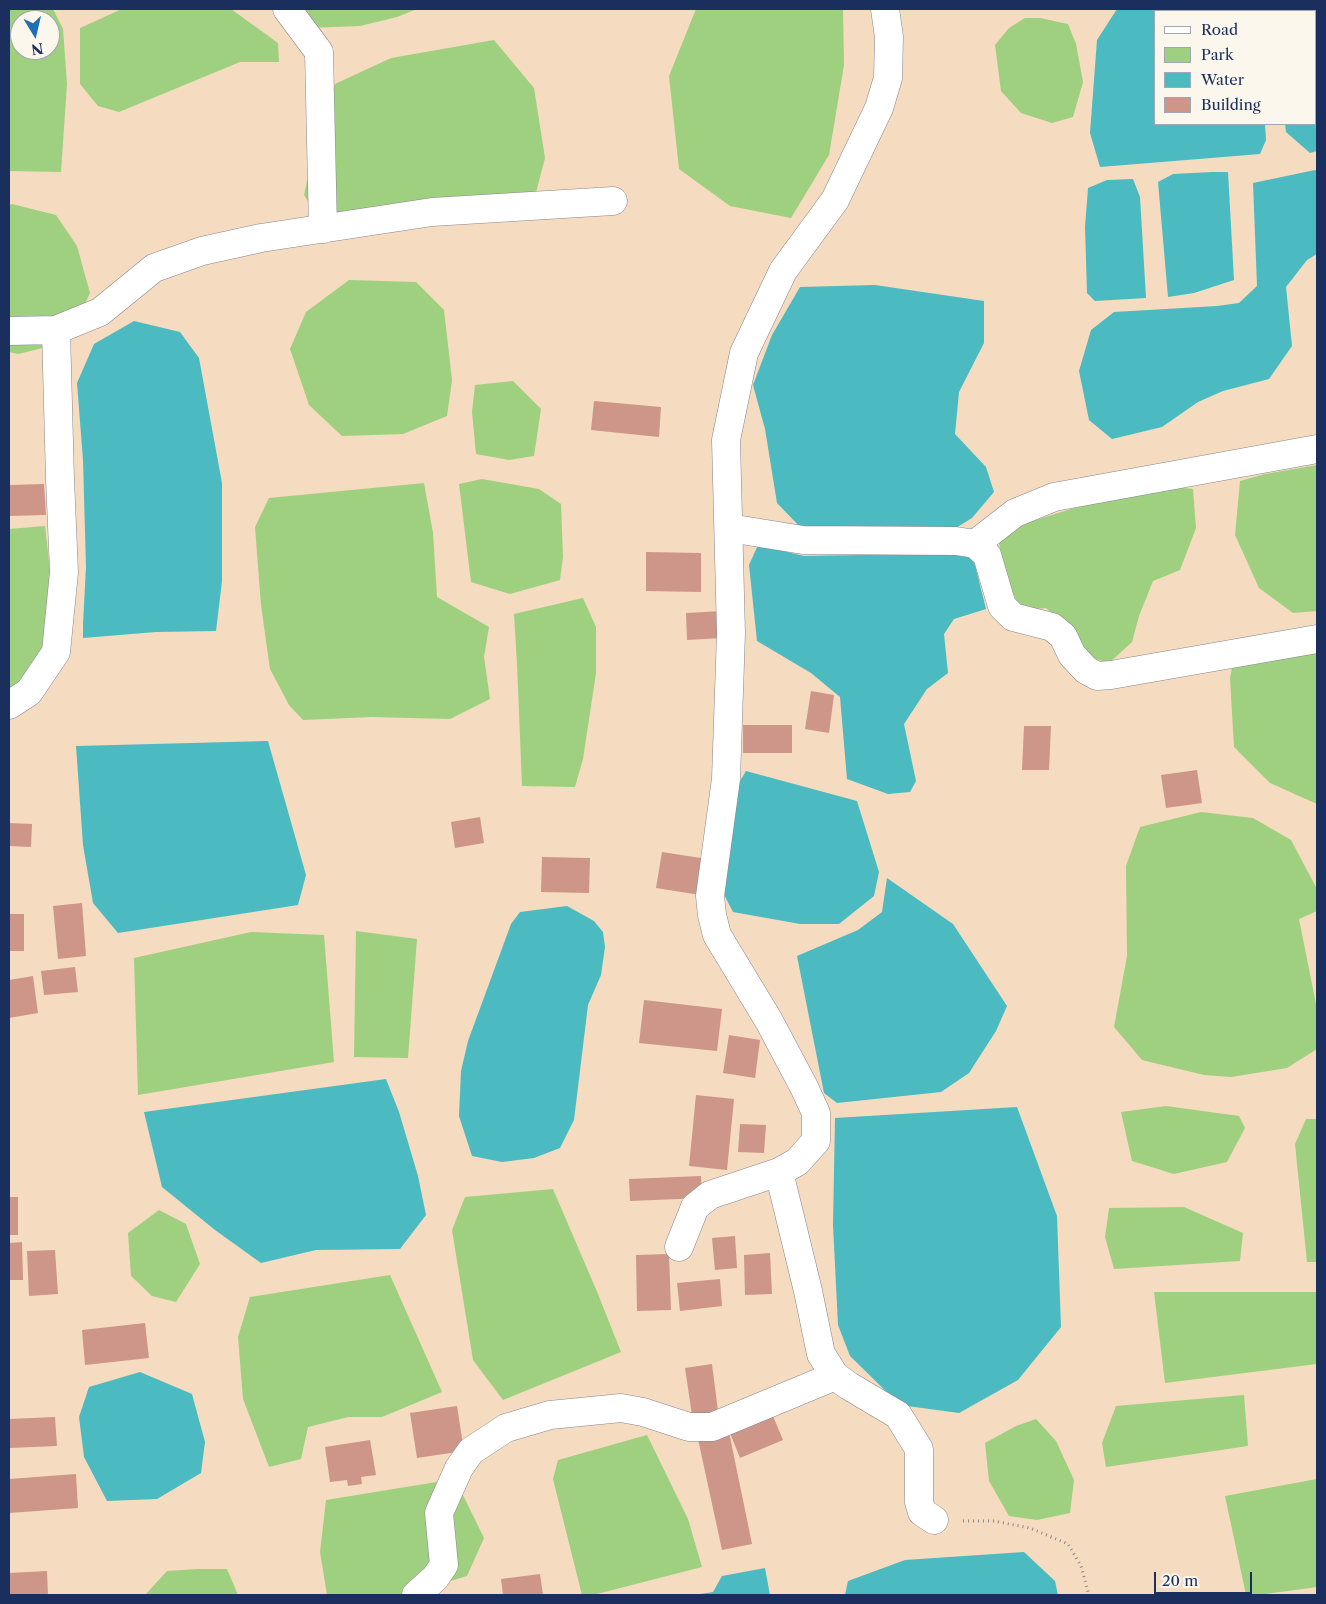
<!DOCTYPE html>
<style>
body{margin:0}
#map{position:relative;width:1326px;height:1604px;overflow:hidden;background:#f5dbbf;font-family:"Libre Caslon Text",serif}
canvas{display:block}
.frame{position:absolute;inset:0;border:10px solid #1b2f5e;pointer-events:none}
.legend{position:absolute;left:1154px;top:10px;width:162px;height:115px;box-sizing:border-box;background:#fbf7ec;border:1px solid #a1a7b3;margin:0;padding:6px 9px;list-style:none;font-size:15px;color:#1b2f5e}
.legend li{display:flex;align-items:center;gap:10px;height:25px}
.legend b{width:25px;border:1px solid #a1a7b3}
.north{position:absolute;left:10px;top:10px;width:50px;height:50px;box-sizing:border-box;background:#fbf7ec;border:1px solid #a1a7b3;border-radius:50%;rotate:171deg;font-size:14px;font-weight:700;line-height:20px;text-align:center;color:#1b2f5e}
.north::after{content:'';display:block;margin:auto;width:18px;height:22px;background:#1f6fb2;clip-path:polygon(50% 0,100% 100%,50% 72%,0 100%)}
.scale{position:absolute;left:1154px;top:1572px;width:98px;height:22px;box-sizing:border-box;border:2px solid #1b2f5e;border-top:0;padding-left:6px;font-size:15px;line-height:18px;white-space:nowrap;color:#1b2f5e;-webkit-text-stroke:4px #fbf7ec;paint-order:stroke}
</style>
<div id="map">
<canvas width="1326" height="1604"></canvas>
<div class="frame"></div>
<ul class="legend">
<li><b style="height:6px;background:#fff"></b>Road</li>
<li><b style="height:14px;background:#9fd07f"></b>Park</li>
<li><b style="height:14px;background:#4bbac1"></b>Water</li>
<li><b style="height:14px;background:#cd9689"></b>Building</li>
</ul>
<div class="north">N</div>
<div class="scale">20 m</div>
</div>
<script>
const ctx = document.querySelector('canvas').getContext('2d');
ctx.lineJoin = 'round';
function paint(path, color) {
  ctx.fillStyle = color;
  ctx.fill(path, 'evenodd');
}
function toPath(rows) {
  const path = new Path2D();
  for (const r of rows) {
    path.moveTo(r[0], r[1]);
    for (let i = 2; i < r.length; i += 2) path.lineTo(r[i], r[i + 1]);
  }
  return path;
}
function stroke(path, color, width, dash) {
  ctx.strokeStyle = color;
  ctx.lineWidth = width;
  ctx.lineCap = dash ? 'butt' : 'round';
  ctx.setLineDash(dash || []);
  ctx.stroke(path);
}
const green = toPath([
 [9,9,53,9,63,29,67,84,61,172,9,171],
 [20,20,50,20,50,50,20,50],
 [122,9,231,9,278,43,279,62,240,62,119,112,98,106,80,84,80,28],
 [279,9,417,9,397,17,360,26,308,28],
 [696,9,843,9,844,65,829,155,791,218,730,206,679,169,669,76],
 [1025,18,1040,18,1068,24,1076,44,1083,82,1073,117,1052,123,1021,113,1001,91,995,45,1009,28],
 [494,40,534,88,545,158,534,200,497,220,466,196,380,216,330,236,304,195,318,133,335,84,391,58],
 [12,204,56,215,77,246,90,293,78,319,47,347,18,354,9,352,9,205],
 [349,280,416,282,444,310,452,380,447,416,403,434,342,436,309,405,290,349,306,312],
 [513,381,541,409,534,456,509,460,476,454,472,412,475,385],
 [1317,465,1317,611,1293,613,1259,588,1235,535,1240,481,1265,474],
 [482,479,539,489,561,504,563,557,560,580,510,594,471,582,459,484],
 [424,483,433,533,437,597,489,627,484,657,490,699,450,719,372,717,303,720,289,705,270,669,261,605,255,527,269,498],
 [1165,486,1193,489,1196,528,1180,570,1153,581,1139,616,1132,642,1109,663,1083,655,1068,628,1046,608,1021,611,1000,564,999,523,1026,523,1071,509],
 [45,526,51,579,43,673,9,706,9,529],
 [583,598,596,627,596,673,583,759,575,787,522,786,517,664,514,614],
 [1317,647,1317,804,1270,783,1234,747,1230,678,1235,653],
 [1201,812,1253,818,1291,840,1317,889,1317,911,1299,919,1317,1009,1317,1049,1287,1068,1231,1077,1204,1075,1142,1060,1114,1027,1127,956,1126,866,1140,827],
 [356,931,417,939,408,1058,354,1057],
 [251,932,324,935,334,1062,138,1095,134,958],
 [1166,1106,1239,1116,1245,1128,1227,1162,1174,1174,1132,1161,1121,1112],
 [1306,1119,1317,1119,1317,1262,1307,1262,1295,1144],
 [553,1189,598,1294,621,1352,503,1400,473,1360,452,1230,465,1197],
 [1184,1207,1243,1233,1240,1261,1114,1269,1105,1237,1109,1208],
 [159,1210,186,1224,200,1264,176,1302,152,1296,131,1276,128,1233],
 [390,1275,442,1392,382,1417,348,1417,308,1427,301,1459,269,1467,243,1399,238,1337,250,1297],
 [1154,1292,1317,1292,1317,1364,1165,1383],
 [1244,1395,1248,1446,1106,1467,1102,1443,1116,1406],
 [1036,1419,1056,1441,1074,1480,1070,1513,1037,1520,1009,1516,989,1481,985,1443,1016,1426],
 [647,1435,688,1519,702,1567,593,1595,582,1595,553,1479,558,1460],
 [455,1479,484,1538,467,1576,427,1588,423,1595,327,1595,320,1552,326,1500],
 [1317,1479,1317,1587,1258,1595,1246,1595,1225,1496],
 [197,1569,227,1569,238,1595,145,1595,167,1571]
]);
const water = toPath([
 [1117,9,1231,9,1231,11,1155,11,1155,124,1265,124,1266,140,1260,154,1100,167,1090,133,1097,40],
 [1315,24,1317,25,1317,151,1310,153,1286,132,1285,124,1315,124],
 [1315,170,1317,171,1317,254,1307,260,1286,287,1292,346,1269,379,1223,391,1198,402,1162,427,1112,439,1089,420,1079,371,1091,330,1114,312,1217,306,1239,303,1257,286,1253,183],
 [1212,172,1228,172,1234,280,1194,293,1168,297,1158,182,1173,174],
 [1133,179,1140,197,1146,298,1095,301,1087,293,1085,227,1088,188,1107,180],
 [875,285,984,301,984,343,959,392,955,434,986,467,994,492,972,518,946,534,804,531,777,503,765,429,753,385,772,335,800,287],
 [134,321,180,332,199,358,222,483,222,581,216,631,156,632,83,638,83,624,86,567,83,460,77,383,94,344],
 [758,545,804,556,972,553,986,609,954,619,944,634,948,673,927,689,904,724,916,781,910,792,888,794,847,779,840,697,811,673,757,641,749,565],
 [268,741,306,875,298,905,118,933,93,903,83,845,76,746],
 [746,771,857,801,879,872,874,896,839,924,800,924,733,912,717,881,734,791],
 [887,878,953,924,1007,1006,996,1031,969,1073,941,1092,837,1103,824,1093,797,956,858,930,882,912],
 [567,906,594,921,603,932,605,947,601,975,588,1005,574,1120,560,1148,534,1158,502,1162,472,1156,459,1116,461,1071,468,1041,511,924,520,912],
 [386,1079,399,1112,418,1176,426,1215,400,1249,316,1250,261,1263,215,1230,162,1187,144,1112],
 [1017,1107,1057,1216,1061,1327,1018,1380,959,1413,900,1405,850,1356,838,1325,833,1225,835,1118],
 [140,1372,192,1394,205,1442,201,1473,157,1499,107,1501,84,1457,79,1417,89,1387],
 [1024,1552,1055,1581,1058,1595,845,1595,848,1581,905,1560],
 [765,1568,770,1595,694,1595,713,1592,722,1576]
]);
const building = toPath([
 [594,401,661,407,659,437,591,430],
 [44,484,46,515,9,516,9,485],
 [646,552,701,553,701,592,646,591],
 [722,611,723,638,687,640,686,613],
 [811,691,834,695,829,733,805,729],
 [743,725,792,725,792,753,743,753],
 [1024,726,1051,726,1049,770,1022,770],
 [1197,770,1202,803,1166,808,1161,775],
 [480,817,484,843,455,848,451,822],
 [9,823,32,824,31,847,9,846],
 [662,852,707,859,700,895,656,888],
 [542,857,590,858,589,893,541,892],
 [82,903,86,956,58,959,53,906],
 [9,914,24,914,24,951,9,951],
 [75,967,78,992,44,995,41,971],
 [33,976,38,1013,9,1018,9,980],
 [644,1000,722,1009,717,1051,639,1043],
 [729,1035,760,1040,755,1078,723,1073],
 [696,1095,734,1099,727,1170,689,1166],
 [740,1124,766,1125,764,1153,738,1152],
 [701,1176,702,1198,630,1201,629,1179],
 [9,1197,18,1197,18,1235,9,1235],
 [735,1236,737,1268,715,1270,712,1238],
 [22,1242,23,1280,9,1280,9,1243],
 [55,1250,58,1294,29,1296,27,1251],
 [770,1253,772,1294,745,1295,744,1255],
 [669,1254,671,1310,637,1311,636,1255],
 [720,1279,722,1306,680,1311,677,1283],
 [145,1323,149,1358,85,1365,82,1330],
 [712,1364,719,1419,693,1422,685,1368],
 [457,1406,464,1451,417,1458,410,1413],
 [773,1416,783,1440,740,1458,730,1433],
 [55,1417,57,1446,9,1448,9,1419],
 [729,1432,752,1544,722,1550,698,1439],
 [370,1440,376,1475,361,1477,362,1484,348,1486,347,1480,330,1482,325,1447],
 [76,1474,78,1508,9,1513,9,1479],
 [47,1571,48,1595,9,1595,9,1573],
 [540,1574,543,1595,503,1595,501,1579]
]);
const path = toPath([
 [963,1521,994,1521,1030,1528,1068,1544,1081,1566,1089,1595]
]);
const minor = toPath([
 [287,9,319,52,323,229],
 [9,331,56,330,100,312,154,268,202,251,261,238,432,212,613,201],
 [729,528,803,540,956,541,975,544,987,555,1002,606,1013,617,1052,627,1063,636,1072,655,1086,670,1097,676,1111,675,1317,639],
 [975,544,1015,513,1054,497,1317,449],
 [9,705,29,692,56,652,64,572,60,479,56,330],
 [779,1172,808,1291,821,1354,835,1376,849,1386,898,1415,919,1449,919,1502,922,1512,934,1520],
 [679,1247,695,1207,710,1195,779,1172,797,1162,816,1141,816,1113,804,1087,769,1021,717,935,712,915,710,896,726,779,731,633,726,440,744,353,783,271,835,200,879,108,888,78,889,37,885,9],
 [416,1595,435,1578,444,1565,439,1513,459,1468,471,1451,506,1428,550,1415,621,1408,643,1412,689,1427,712,1427,835,1376]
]);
paint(green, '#9fd07f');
paint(water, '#4bbac1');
paint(building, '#cd9689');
stroke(minor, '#88858e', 29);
stroke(path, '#88858e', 3, [1, 4]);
stroke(minor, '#fff', 28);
</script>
